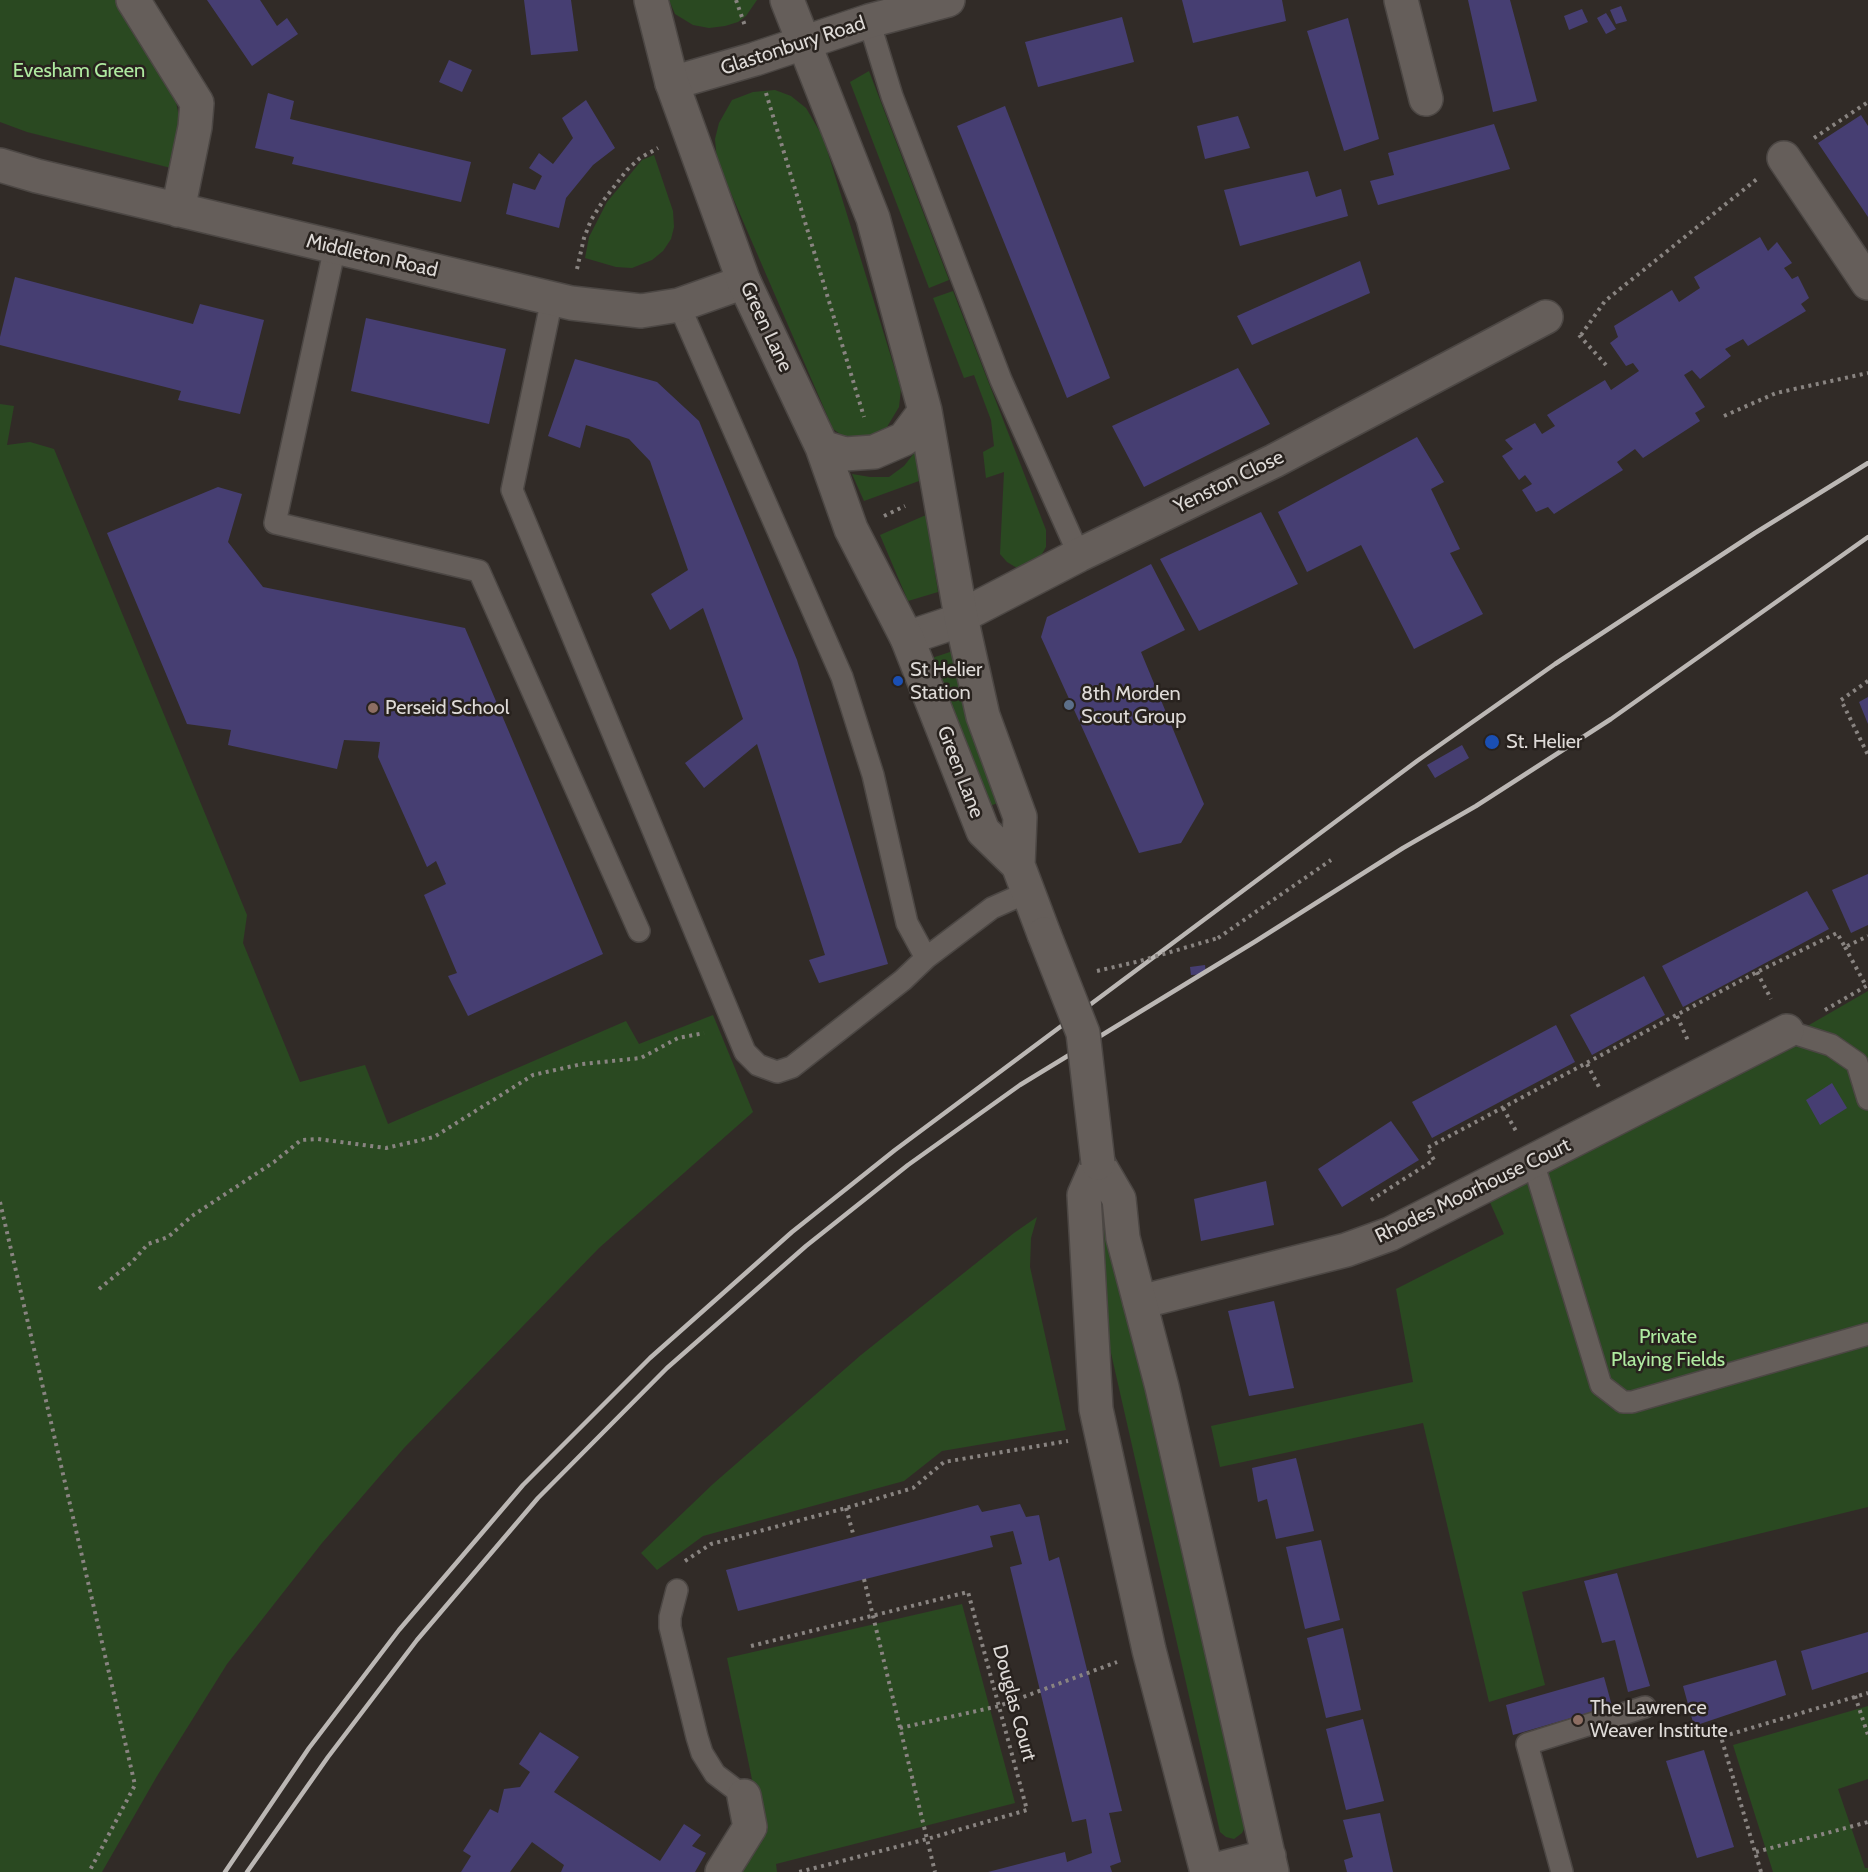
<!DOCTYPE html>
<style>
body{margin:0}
canvas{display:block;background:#312b27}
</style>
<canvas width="1868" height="1872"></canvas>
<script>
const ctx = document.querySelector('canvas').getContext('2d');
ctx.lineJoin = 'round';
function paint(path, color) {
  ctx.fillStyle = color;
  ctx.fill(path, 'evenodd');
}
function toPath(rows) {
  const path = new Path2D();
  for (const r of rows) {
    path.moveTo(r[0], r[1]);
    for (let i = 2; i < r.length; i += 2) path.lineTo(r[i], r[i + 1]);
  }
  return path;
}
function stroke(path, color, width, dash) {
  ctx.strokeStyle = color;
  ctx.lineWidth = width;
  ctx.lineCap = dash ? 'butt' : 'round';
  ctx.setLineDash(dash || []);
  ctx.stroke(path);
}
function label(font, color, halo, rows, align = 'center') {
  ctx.font = font + ' Cabin,sans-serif';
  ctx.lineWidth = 5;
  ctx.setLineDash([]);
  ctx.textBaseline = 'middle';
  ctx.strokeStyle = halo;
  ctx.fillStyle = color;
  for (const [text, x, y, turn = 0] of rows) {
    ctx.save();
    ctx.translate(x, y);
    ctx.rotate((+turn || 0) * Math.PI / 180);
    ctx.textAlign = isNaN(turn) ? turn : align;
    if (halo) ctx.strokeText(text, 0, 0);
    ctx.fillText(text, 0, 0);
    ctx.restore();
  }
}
const green = toPath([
 [0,0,121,0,174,92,178,112,178,138,171,168,27,132,0,122],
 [669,0,757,0,746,16,738,22,725,26,709,28,693,25,675,14],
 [869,71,949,280,929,288,850,82],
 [775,90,791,96,806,108,823,137,901,389,899,407,887,427,862,440,843,436,833,429,717,161,715,139,719,123,732,100,753,92],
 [654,155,673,211,674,227,671,239,663,251,652,260,632,268,616,267,585,258,589,237,607,202,642,160],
 [953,291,1046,530,1046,547,1039,559,1028,565,1017,568,1007,562,1000,554,1004,472,986,478,983,452,994,446,991,420,974,375,964,378,933,298],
 [0,404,14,406,7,445,30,442,54,449,247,915,243,943,300,1082,365,1065,388,1124,626,1021,639,1044,713,1015,753,1112,599,1248,404,1448,322,1543,227,1664,157,1776,102,1872,0,1872],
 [915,452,919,481,864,501,852,474,870,477,889,477,904,466],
 [926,515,938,592,908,601,880,535],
 [953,651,1000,802,990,806,932,658],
 [1868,991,1868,1507,1522,1592,1545,1685,1489,1702,1423,1423,1220,1467,1211,1426,1413,1382,1396,1289,1504,1234,1488,1198,1790,1036],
 [1103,1199,1246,1825,1242,1833,1234,1839,1226,1837,1220,1832,1103,1318,1096,1203],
 [1037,1217,1031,1238,1030,1267,1066,1430,942,1451,904,1481,703,1536,657,1570,641,1553,713,1484,861,1355,1014,1233],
 [962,1604,1015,1803,776,1864,777,1872,735,1872,762,1828,727,1658],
 [1868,1706,1868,1779,1838,1789,1865,1868,1868,1868,1868,1872,1773,1872,1733,1745]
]);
const building = toPath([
 [207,0,260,0,277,26,287,18,298,34,252,66],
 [524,0,571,0,578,51,531,55],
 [1182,0,1282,0,1286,21,1193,43],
 [1468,0,1510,0,1537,101,1493,112],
 [1621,6,1627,21,1616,24,1610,10],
 [1582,9,1588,22,1569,30,1564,16],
 [1606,13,1616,29,1606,34,1597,18],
 [1122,17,1134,62,1038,87,1025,42],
 [1348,18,1379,139,1344,151,1307,31],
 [449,60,472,70,462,92,439,82],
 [268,93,294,101,290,119,471,162,461,202,292,164,294,157,255,148],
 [586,100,615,148,593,165,566,198,559,228,506,214,513,183,535,190,542,176,529,168,539,153,553,164,573,138,562,118],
 [1005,106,1110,378,1067,398,957,126],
 [1861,115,1868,126,1868,217,1818,143],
 [1238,116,1250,148,1205,159,1197,126],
 [1494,124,1510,169,1378,205,1370,181,1394,175,1388,153],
 [1308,171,1316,197,1341,189,1348,216,1240,246,1224,190],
 [1760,237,1768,251,1777,242,1792,263,1784,268,1792,279,1798,276,1809,298,1801,304,1806,311,1748,346,1743,339,1725,349,1731,356,1700,379,1692,370,1684,375,1705,407,1695,413,1700,421,1643,458,1635,449,1617,462,1623,470,1554,514,1548,507,1536,512,1522,490,1532,484,1525,475,1519,480,1502,456,1513,449,1505,440,1535,423,1542,434,1555,426,1547,415,1605,380,1611,390,1639,371,1633,363,1626,366,1610,343,1618,337,1614,326,1672,290,1679,302,1700,288,1694,277],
 [1360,261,1370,293,1252,345,1237,316],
 [15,277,193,324,200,304,264,320,240,414,178,400,181,391,0,345,0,337],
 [366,318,506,349,489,424,351,391],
 [575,359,657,382,699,421,797,660,888,964,819,983,809,960,825,955,757,744,704,788,685,763,743,719,703,608,670,630,651,594,688,570,650,461,629,439,586,425,580,448,548,436],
 [1238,368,1270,424,1144,487,1112,426],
 [1417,437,1444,482,1431,489,1460,549,1450,553,1483,614,1414,649,1361,545,1307,572,1278,512],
 [218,487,242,494,228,542,263,587,465,628,603,954,468,1016,448,976,457,973,424,895,446,884,436,861,427,867,378,757,380,742,344,740,337,769,228,745,231,730,187,724,107,533],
 [1261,512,1298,584,1199,631,1160,559],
 [1151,564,1185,630,1141,652,1204,804,1181,843,1139,853,1041,637,1047,617],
 [1868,697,1868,724,1859,702],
 [1462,745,1469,758,1435,778,1427,765],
 [1868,874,1868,925,1851,933,1832,890],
 [1807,891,1829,929,1683,1007,1662,966],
 [1205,965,1206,974,1191,975,1190,967],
 [1644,976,1665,1015,1592,1055,1570,1015],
 [1556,1025,1575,1062,1432,1138,1412,1102],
 [1832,1083,1847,1108,1820,1125,1806,1100],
 [1391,1121,1419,1160,1342,1207,1318,1169],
 [1266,1181,1274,1225,1201,1241,1194,1199],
 [1274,1301,1294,1388,1249,1396,1228,1311],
 [1296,1458,1314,1531,1276,1539,1267,1499,1258,1502,1252,1468],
 [1020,1504,1026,1517,1039,1515,1049,1561,1059,1557,1122,1811,1109,1813,1121,1862,1110,1866,1112,1872,988,1872,1065,1852,1067,1862,1092,1853,1086,1819,1072,1822,1010,1567,1022,1564,1013,1531,990,1536,993,1547,738,1611,726,1570,978,1505,982,1512],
 [1321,1540,1340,1620,1305,1629,1286,1547],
 [1617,1573,1650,1686,1628,1692,1615,1640,1602,1643,1584,1581],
 [1343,1628,1361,1710,1326,1718,1307,1638],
 [1868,1632,1868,1672,1812,1690,1801,1651],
 [1776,1660,1786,1695,1694,1726,1683,1686],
 [1604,1677,1612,1706,1513,1735,1506,1705],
 [1363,1719,1384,1801,1346,1810,1326,1729],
 [540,1732,579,1757,554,1792,660,1861,684,1824,701,1835,692,1846,706,1853,695,1872,561,1872,564,1865,532,1842,510,1872,461,1872,471,1856,463,1851,490,1809,498,1813,504,1789,520,1787,530,1772,519,1764],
 [1704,1750,1734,1847,1697,1858,1666,1761],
 [1380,1813,1393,1872,1347,1872,1344,1860,1353,1857,1343,1820]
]);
const path = toPath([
 [736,0,745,26],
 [766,93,864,417],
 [1814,138,1868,102],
 [577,269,584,238,591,220,603,201,627,170,640,158,658,148],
 [1579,335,1606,365],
 [1581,335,1605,301,1757,179],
 [1724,416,1776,393,1868,373],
 [884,516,905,506],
 [1868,681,1841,700,1868,755],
 [1218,938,1331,860],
 [1845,947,1866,986],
 [1757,972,1771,999],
 [1825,1010,1868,985],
 [1677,1016,1689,1043],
 [1587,1064,1599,1087],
 [1503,1108,1516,1131],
 [1371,1200,1434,1160,1427,1148,1757,972,1837,933,1845,947,1868,936],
 [0,1202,135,1785,89,1872],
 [99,1289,132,1262,148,1244,168,1237,192,1216,274,1162,301,1140,318,1139,386,1148,434,1137,533,1075,582,1064,641,1058,678,1038,704,1033],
 [846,1508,854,1537],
 [685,1561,711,1544,846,1508,913,1488,944,1462,1068,1441],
 [864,1579,935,1872],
 [751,1646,968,1592,1027,1810,927,1839,799,1872],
 [1855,1696,1868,1735],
 [900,1728,999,1706,1117,1662],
 [1756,1852,1868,1822],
 [1761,1872,1721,1737,1868,1693]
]);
const service = toPath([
 [869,21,892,96,1001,380,1079,555],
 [335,247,275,523,479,571,639,931],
 [552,299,512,490,745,1052,758,1065,777,1072,792,1067,903,980,926,958,992,908,1028,892],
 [679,305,842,677,873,775,907,923,926,958],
 [1787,1031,1831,1045,1857,1063,1868,1099],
 [1533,1162,1601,1385,1623,1402,1632,1402,1868,1334],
 [677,1590,670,1617,670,1627,697,1737,702,1753,715,1774,744,1796],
 [1562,1872,1527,1744,1645,1707]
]);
const minor = toPath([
 [133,0,197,103,195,127,178,210],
 [1401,0,1426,99],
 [672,83,755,59,869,21,948,0],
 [1784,158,1868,283],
 [0,165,37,176,571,303,641,311,679,305,744,282],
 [907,638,949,624,975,609,1079,555,1274,461,1546,317],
 [1140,1302,1346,1250,1390,1234,1787,1031],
 [722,1872,750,1827,744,1796]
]);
const secondary = toPath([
 [651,0,672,83,744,282,822,447,851,529,907,638,983,831,1018,865],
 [787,0,873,218,925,411,961,617,983,716,1020,817,1018,865,1044,934],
 [822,447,845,454,874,452,904,439,925,411],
 [1098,1163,1119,1199,1123,1238,1162,1387,1272,1872],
 [1098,1163,1084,1195,1096,1409,1149,1650,1207,1872],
 [1207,1872,1269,1856]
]);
const rail = toPath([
 [225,1872,309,1748,399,1630,523,1485,650,1358,792,1232,895,1150,1417,761,1555,664,1755,533,1868,463],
 [247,1872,328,1757,417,1640,538,1498,667,1368,806,1246,908,1165,1020,1085,1256,941,1403,848,1476,806,1611,719,1868,537]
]);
const pathBridge = toPath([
 [1097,971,1140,961,1218,938]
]);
const secondaryBridge = toPath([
 [1044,934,1083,1033,1098,1163]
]);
const markers = [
 [898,681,6,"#1a4fb4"],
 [1069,705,6,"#5c6f8a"],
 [373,708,6,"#8d6e63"],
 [1492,742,8,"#1a4fb4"],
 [1578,1720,6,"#8d6e63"]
];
const streetNames = [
 ["Glastonbury Road",793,46,-18],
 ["Middleton Road",372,256,13],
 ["Green Lane",766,327,65],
 ["Yenston Close",1229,482,-26],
 ["Green Lane",960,772,69],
 ["Rhodes Moorhouse Court",1473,1191,-26],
 ["Douglas Court",1014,1703,75]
];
const parkNames = [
 ["Evesham Green",79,71],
 ["Private",1668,1337],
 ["Playing Fields",1668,1360]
];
const poiNames = [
 ["St Helier",910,670],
 ["Station",910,693],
 ["8th Morden",1081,694],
 ["Scout Group",1081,717],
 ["Perseid School",385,708],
 ["St. Helier",1506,742],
 ["The Lawrence",1590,1708],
 ["Weaver Institute",1590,1731]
];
paint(green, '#2a4921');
paint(building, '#463e72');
stroke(service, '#4c4744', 24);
stroke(minor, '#4c4744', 36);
stroke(secondary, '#4c4744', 36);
stroke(path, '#898481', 4, [3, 4.5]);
stroke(service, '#655e5a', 21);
stroke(minor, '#655e5a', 33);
stroke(secondary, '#655e5a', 33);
stroke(rail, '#bbb7b4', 4.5);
stroke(secondaryBridge, '#4c4744', 36, []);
stroke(pathBridge, '#898481', 4, [3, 4.5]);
stroke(secondaryBridge, '#655e5a', 33);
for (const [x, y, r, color] of markers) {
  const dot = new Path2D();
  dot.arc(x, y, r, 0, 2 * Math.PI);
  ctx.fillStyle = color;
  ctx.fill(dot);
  stroke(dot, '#28221e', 2);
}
label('20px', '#dedad7', '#28221e', streetNames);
label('20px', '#afeaa0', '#28221e', parkNames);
label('20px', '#dedad7', '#28221e', poiNames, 'left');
</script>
